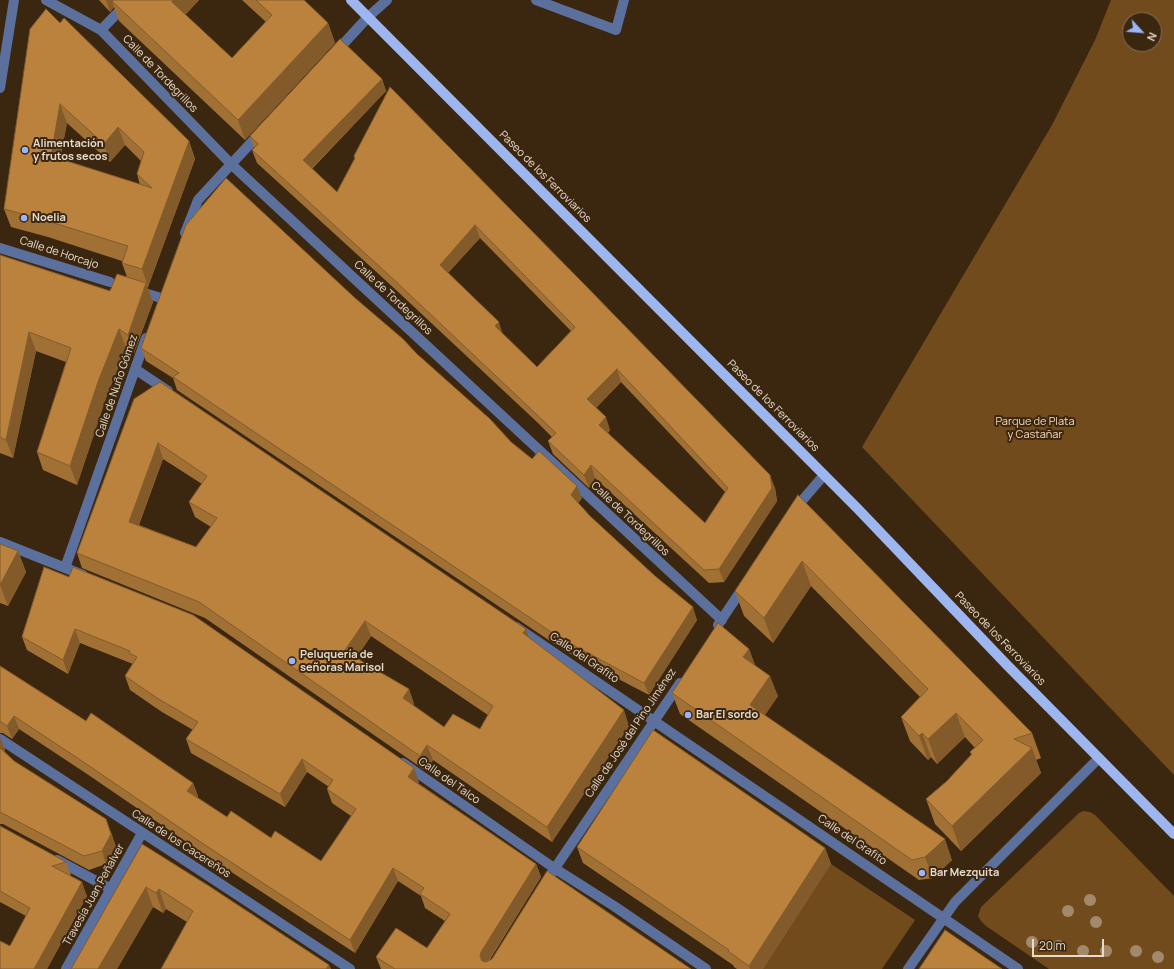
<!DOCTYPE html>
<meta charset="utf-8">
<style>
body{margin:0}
#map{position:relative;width:1174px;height:969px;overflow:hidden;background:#3b270f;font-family:Manrope,sans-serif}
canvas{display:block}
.north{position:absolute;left:1122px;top:12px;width:40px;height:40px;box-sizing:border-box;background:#3b270f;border:1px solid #806f5b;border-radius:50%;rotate:116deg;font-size:11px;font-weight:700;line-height:16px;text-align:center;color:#e7dacc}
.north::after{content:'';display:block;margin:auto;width:14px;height:18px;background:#97b6fd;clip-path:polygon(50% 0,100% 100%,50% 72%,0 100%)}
.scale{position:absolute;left:1032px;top:939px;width:72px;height:18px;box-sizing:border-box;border:2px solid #e7dacc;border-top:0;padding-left:5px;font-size:12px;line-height:14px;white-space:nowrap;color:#e7dacc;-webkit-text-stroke:3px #3b270f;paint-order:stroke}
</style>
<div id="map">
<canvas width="1174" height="969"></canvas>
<div class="north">N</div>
<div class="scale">20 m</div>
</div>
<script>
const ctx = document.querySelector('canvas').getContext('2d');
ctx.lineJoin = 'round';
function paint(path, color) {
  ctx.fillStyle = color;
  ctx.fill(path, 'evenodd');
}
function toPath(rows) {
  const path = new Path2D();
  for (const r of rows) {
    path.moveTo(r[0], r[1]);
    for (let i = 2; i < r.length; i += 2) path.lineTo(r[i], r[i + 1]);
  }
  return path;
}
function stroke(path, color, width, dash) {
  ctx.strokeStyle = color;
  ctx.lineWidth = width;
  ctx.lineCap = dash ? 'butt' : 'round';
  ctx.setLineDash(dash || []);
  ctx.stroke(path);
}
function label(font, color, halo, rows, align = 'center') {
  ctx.font = font + ' Manrope,sans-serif';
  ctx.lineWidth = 4;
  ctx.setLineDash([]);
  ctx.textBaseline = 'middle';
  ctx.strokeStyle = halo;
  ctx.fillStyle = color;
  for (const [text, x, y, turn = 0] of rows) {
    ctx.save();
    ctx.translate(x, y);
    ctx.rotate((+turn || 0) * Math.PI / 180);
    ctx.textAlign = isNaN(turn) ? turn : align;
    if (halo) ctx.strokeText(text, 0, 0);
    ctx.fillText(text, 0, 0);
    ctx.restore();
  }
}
const green = toPath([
 [1111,0,1174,0,1174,775,862,447,1052,125,1095,40],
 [1130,20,1154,20,1154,44,1130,44],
 [1083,811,1090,812,1095,815,1174,896,1174,969,1049,969,986,926,981,921,978,916,981,907,1079,813],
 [831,864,915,920,882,969,763,969]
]);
const minor = toPath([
 [46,0,101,30,231,164,722,620],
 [536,0,616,30,624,0],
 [101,30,130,0],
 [335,53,368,17,387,0],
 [0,88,14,0],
 [185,233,198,200,261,132],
 [0,248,110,282],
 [138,291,161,298],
 [135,369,168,391],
 [794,510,824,475],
 [0,542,83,575],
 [65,568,146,338],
 [718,625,744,586],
 [516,627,1018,969],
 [0,739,350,969],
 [403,763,554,868,614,906,706,969],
 [57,860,111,889],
 [551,874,680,683],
 [66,969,142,833],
 [908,969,955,902,1099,758]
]);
const major = toPath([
 [351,0,858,509,1007,665,1174,834]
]);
const trees = [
 [1090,900],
 [1068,911],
 [1096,922],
 [1032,942],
 [1058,946],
 [1083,951],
 [1106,951],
 [1136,951],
 [1158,957]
];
const wall = toPath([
 [99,0,199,0,185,15,232,58,266,22,242,0,304,0,328,23,335,43,245,140,119,21,114,7,110,12],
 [60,23,189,141,195,159,148,287,147,287,153,302,134,353,126,348,106,398,77,485,43,470,37,452,66,362,36,351,13,458,0,453,0,255,110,291,127,277,122,263,122,261,48,237,11,227,4,209],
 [67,123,110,162,125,145,141,161,137,174,140,185,60,159],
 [382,79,386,91,312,169,337,192,355,159,354,156,390,87,775,488,777,501,724,582,709,583,595,478,589,488,553,454,548,441,552,437,538,423,395,289,257,163,252,150,254,148,250,136],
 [480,238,571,331,537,367,503,334,448,273],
 [621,382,725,492,705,523,608,433,610,430,596,408],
 [355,298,417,354,511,442,582,498,578,503,590,516,697,620,649,695,565,651,177,390,173,378,146,361,141,348],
 [134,399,529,637,629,726,552,842,433,760,426,771,205,618,82,568,77,553],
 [163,459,202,484,189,502,195,517,211,527,196,547,139,525],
 [371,636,488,715,480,729,444,727,413,706,414,704,409,689,366,664,356,658],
 [798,495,1032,733,1041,758,1036,760,1041,773,961,851,935,824,926,799,947,781,971,755,970,752,975,748,965,737,937,764,931,757,928,760,910,741,901,717,920,697,811,586,773,643,744,616,735,591],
 [0,544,18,551,26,572,8,606,0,603],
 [44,567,419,782,418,783,536,864,541,877,489,961,691,969,381,969,376,957,427,948,445,921,425,908,421,896,398,881,355,953,210,858,87,774,19,729,12,739,3,733,0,733,0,666,86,721,193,783,198,796,197,797,227,817,321,861,351,816,332,803,327,789,329,787,307,772,285,807,191,753,186,739,193,730,162,712,130,690,125,676,133,664,80,643,68,674,27,650,22,637],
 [749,649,755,665,778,696,765,715,952,860,933,878,919,880,680,714,672,693],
 [0,737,5,750,4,751,14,761,111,832,116,847,106,864,89,870,3,824,0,824],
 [0,826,66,862,71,875,70,876,87,896,47,969,0,969,10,946,26,916,0,902],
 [142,844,329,965,331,969,161,969,187,922,166,909,163,913,153,907,117,969],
 [577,847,825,848,831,864,763,969,737,969,734,967,733,965,583,863]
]);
const shadedWall = toPath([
 [106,0,121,0,112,1,114,7,110,12],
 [173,0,199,0,179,22,172,2],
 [328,23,335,43,245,140,238,120],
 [382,79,386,91,307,173,303,160],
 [60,104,67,123,57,174,51,156],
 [118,127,125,145,110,162,104,144],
 [189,141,195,159,148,287,142,269],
 [475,225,480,238,444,277,440,265],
 [146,283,153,302,134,353,128,335],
 [499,322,503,335,495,326],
 [119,329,126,348,106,398,77,485,70,466,99,379],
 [29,332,36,351,13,458,6,440],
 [617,369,621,382,592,412,587,399],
 [606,417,610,430,603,437,599,425],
 [158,443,163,459,134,537,129,522],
 [591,465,595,478,589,488,584,475],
 [770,475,775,488,777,501,724,582,719,569],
 [577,486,582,498,575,508,571,495],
 [18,551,26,572,8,606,0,585],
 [802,561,811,586,773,643,764,618],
 [693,607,697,620,649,695,644,683],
 [365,621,371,636,351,665,345,650],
 [75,629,80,643,68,674,63,660],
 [526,629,531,644,523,633],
 [749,649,756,669,743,657],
 [770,676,778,696,757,726,750,705],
 [409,689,414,704,408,714,403,698],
 [624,710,629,726,552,842,547,827],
 [956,713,965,737,937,764,928,739],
 [14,716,19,729,12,739,7,726],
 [922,733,931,757,928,760,919,736],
 [0,737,5,750,0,757],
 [427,745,433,760,426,771,420,756],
 [1032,748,1041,773,961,851,952,826],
 [302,759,307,772,285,807,280,794],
 [414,768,419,782,413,791,408,777],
 [193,783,198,796,192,804,187,791],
 [106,819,116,847,106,864,102,851],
 [945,839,952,860,933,878,925,857],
 [825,848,831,864,763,969,750,969,749,966],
 [536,864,541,877,485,966,480,956,481,952],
 [393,868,398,881,355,953,350,940],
 [82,882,87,896,47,969,34,969],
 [146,887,153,907,117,969,98,969],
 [159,889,166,909,163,913,156,893],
 [329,965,331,969,326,969]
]);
const building = toPath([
 [113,0,173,0,172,2,232,58,272,15,256,0,304,0,328,23,238,120,112,1,113,0],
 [46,9,60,23,64,18,189,141,142,269,122,263,128,246,41,219,4,209,30,29,46,9],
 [60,104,104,144,118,127,144,152,137,174,152,188,51,156,60,104],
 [340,39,382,79,303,160,337,192,355,158,354,156,390,87,583,283,770,475,772,488,719,569,704,570,591,465,584,475,548,441,556,433,533,411,391,277,252,150,258,144,250,136,340,39],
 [475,225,575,327,537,367,495,326,499,322,440,265,475,225],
 [617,369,728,488,705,523,599,425,606,417,587,399,617,369],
 [226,178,355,298,403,339,417,354,490,419,511,442,532,459,539,451,577,486,571,495,590,516,655,576,693,607,644,683,560,638,173,377,179,373,141,348,186,225,226,178],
 [0,255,110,291,117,274,146,283,128,335,119,329,99,379,70,466,37,452,71,348,29,332,6,440,0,437,0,255],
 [160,382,526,629,523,633,624,710,547,827,427,745,420,756,199,602,77,553,134,399,160,382],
 [158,443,207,476,189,502,217,518,196,547,129,522,158,443],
 [365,621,493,706,480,729,453,714,444,727,403,698,409,689,366,664,345,650,365,621],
 [798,495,1032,733,1014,739,1032,748,952,826,926,799,947,781,972,754,970,752,983,740,956,713,928,739,922,733,919,736,901,717,928,689,802,561,764,618,735,591,798,495],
 [0,544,18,551,0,585,0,544],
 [44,567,69,577,73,567,193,615,414,768,408,777,536,864,481,952,480,956,482,961,486,962,492,959,547,871,691,969,395,969,376,957,396,928,427,948,450,914,420,894,424,888,393,868,350,940,205,845,82,761,14,716,7,726,0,721,0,666,86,721,91,713,193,783,187,791,227,817,231,811,271,838,275,831,321,861,356,809,327,789,333,780,302,759,280,794,186,739,198,722,157,698,125,676,137,657,129,653,130,651,75,629,63,660,22,637,44,567],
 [718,623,749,649,743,657,770,676,750,705,945,839,925,857,912,860,672,693,718,623],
 [653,730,825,848,749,966,728,951,729,950,577,847,653,730],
 [0,748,14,761,106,819,111,834,102,851,84,856,0,812,0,748],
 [0,826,66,862,52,866,82,882,34,969,0,969,0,941,10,946,30,908,0,891,0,826],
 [142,844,209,886,329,965,326,969,161,969,193,911,159,889,156,893,146,887,98,969,71,969,142,844],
 [945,930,1002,969,919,969,945,930]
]);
const markers = [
 [25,150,4,"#97b6fd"],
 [24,218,4,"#97b6fd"],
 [292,661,4,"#97b6fd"],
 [688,715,4,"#97b6fd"],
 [922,873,4,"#97b6fd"]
];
const streetNames = [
 ["Calle de Tordegrillos",160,74,46],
 ["Paseo de los Ferroviarios",545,177,45],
 ["Calle de Horcajo",59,253,18],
 ["Calle de Tordegrillos",393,298,43],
 ["Calle de Nuño Gómez",117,386,-71],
 ["Paseo de los Ferroviarios",773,406,45],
 ["Calle de Tordegrillos",630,519,43],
 ["Paseo de los Ferroviarios",1000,639,46],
 ["Calle del Grafito",584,658,34],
 ["Calle de José del Pino Jiménez",631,733,-56],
 ["Calle del Talco",449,781,35],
 ["Calle del Grafito",852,840,34],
 ["Calle de los Cacereños",181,844,33],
 ["Travesía Juan Peñalver",94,895,-61]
];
const poiNames = [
 ["Alimentación",33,144],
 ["y frutos secos",33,157],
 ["Noelia",32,218],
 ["Peluquería de",300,655],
 ["señoras Marisol",300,668],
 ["Bar El sordo",696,715],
 ["Bar Mezquita",930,873]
];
const parkNames = [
 ["Parque de Plata",1035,422],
 ["y Castañar",1035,435]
];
paint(green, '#714b1c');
stroke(minor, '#5c709e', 10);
stroke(major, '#9db6ef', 10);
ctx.fillStyle = '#a3896c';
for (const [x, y] of trees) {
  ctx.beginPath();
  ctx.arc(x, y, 6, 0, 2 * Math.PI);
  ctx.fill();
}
paint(wall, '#a17035');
paint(shadedWall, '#835b2b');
paint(building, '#bb823e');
stroke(building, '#835b2b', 1);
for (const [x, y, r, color] of markers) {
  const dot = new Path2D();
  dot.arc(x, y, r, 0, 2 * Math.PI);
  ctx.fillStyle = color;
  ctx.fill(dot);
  stroke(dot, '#3b270f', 1.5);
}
label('11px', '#e7dacc', '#3b270f', streetNames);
label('bold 11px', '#e7dacc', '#3b270f', poiNames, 'left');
label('11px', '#f8d9b8', '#3b270f', parkNames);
</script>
